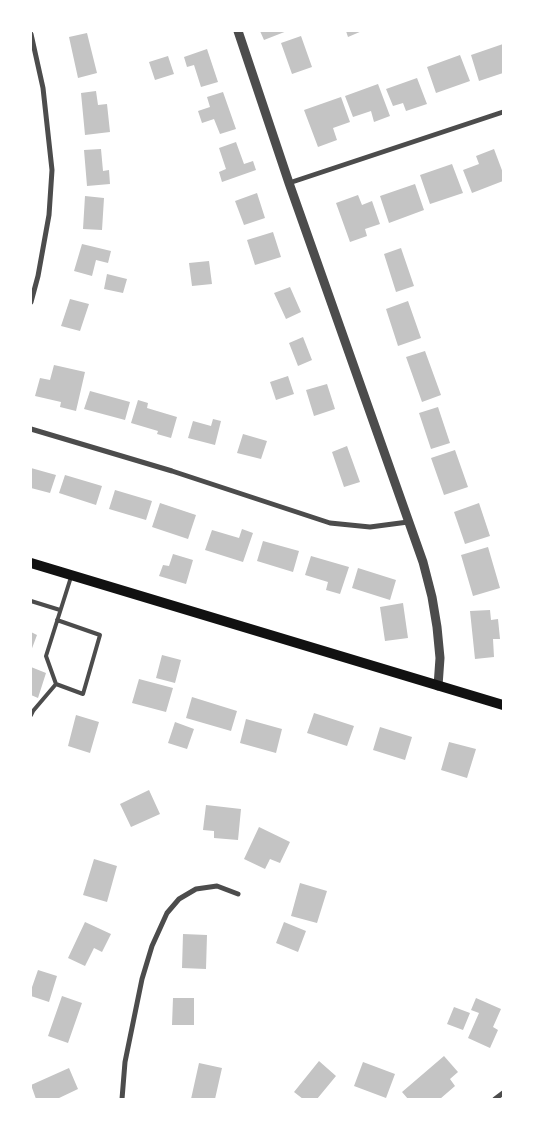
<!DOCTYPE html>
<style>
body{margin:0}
#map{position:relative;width:534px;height:1130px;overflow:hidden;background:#fff;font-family:"Open Sans",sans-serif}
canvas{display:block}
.frame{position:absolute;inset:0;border:32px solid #fff;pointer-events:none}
</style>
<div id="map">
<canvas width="534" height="1130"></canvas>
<div class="frame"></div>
</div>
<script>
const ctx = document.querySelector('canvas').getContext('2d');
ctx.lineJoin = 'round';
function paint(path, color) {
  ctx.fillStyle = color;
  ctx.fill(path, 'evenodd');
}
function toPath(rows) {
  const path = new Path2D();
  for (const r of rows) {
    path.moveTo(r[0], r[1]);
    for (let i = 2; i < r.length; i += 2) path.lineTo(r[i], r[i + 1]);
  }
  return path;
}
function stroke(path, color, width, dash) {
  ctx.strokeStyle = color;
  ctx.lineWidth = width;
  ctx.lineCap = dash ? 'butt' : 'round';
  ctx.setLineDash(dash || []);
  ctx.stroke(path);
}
const building = toPath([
 [260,31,287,31,264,40],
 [346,31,362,31,348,37],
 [87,33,97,73,78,78,69,37],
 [301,36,312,67,292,74,281,43],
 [503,44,503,73,479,81,471,55],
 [207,49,218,82,201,87,194,65,187,67,184,57],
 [460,55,470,81,436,93,427,67],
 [168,56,174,74,155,80,149,62],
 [417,78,427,104,406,111,403,103,393,106,386,89],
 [378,84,390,116,374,122,371,111,353,117,345,96],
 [96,91,98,105,107,104,110,132,85,135,81,93],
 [223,92,236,129,220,134,214,119,202,123,198,111,210,107,207,97],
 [341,97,350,122,333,128,337,140,318,147,304,110],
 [236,142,244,164,253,161,256,170,222,182,219,172,226,169,219,148],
 [101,149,103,171,109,170,110,184,87,186,84,150],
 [494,149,503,173,503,181,472,193,463,170,479,164,476,156],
 [452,164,463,193,430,204,420,175],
 [415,184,424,210,389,223,380,196],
 [257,193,265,218,244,225,235,201],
 [358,195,362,205,372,201,380,224,365,229,367,236,350,242,336,203],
 [85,196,104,198,102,230,83,229],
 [273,232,281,257,255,265,247,240],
 [82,244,111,251,108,263,96,260,92,276,74,271],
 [401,248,414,286,396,292,384,254],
 [209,261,212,284,192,286,189,263],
 [107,274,127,279,123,293,104,289],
 [290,287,301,312,286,319,274,293],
 [70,299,89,304,80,331,61,326],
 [408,301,421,338,398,346,386,309],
 [303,337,312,360,298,366,289,343],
 [425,351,441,395,422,402,406,357],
 [54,365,85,372,76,411,60,407,61,402,35,396,40,378,50,380],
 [288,376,294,394,276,400,270,382],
 [327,384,335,409,314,416,306,390],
 [90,391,130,402,125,420,84,409],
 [138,400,148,403,147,408,177,417,171,438,157,434,158,431,131,423],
 [438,407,450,443,431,449,419,413],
 [213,419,221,421,215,445,188,438,193,421,211,426],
 [243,434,267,441,261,459,237,453],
 [347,446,360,482,344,487,332,452],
 [455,450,468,487,444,495,431,458],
 [31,468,56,475,50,493,31,488],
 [65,475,102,486,96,505,59,493],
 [115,490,152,501,146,520,109,509],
 [160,503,196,515,188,539,152,527],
 [479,503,490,536,465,544,454,512],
 [242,529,253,533,243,562,205,550,212,530,239,538],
 [263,541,299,551,293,572,257,561],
 [488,547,500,588,473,596,461,555],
 [173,554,193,560,186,584,159,576,163,565,169,566],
 [311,556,349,567,340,594,326,590,328,582,305,575],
 [358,568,396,580,390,600,352,588],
 [403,603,408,638,385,641,380,607],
 [490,610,491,620,498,619,500,639,493,639,494,657,475,659,470,611],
 [31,632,37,635,31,651],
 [162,655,181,660,175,683,156,678],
 [31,667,46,673,38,698,31,695],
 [139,679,173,688,166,712,132,703],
 [192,697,237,711,231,731,186,718],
 [314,713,354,726,347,746,307,733],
 [76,715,99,722,90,753,68,746],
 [246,719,282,729,276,753,240,743],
 [175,722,194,729,187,749,168,743],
 [380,727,412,737,405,760,373,750],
 [449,742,476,749,467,778,441,770],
 [149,790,160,814,131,827,120,804],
 [206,805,241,809,238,840,214,838,214,831,203,830],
 [259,827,290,842,280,863,270,859,265,869,244,859],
 [94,859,117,866,107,902,83,895],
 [300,883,327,891,317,923,291,916],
 [85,922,111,934,102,952,94,948,85,966,68,958],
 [284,922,306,931,298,952,276,943],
 [183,934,207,935,206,969,182,968],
 [38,970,57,976,49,1002,31,996,31,990],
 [62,996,82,1003,68,1043,48,1036],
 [173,998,194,998,194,1025,172,1025],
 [476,998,501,1009,493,1027,498,1030,490,1048,468,1038,479,1013,471,1010],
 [454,1007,470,1013,463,1030,447,1024],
 [444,1056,458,1072,450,1079,455,1086,440,1099,408,1099,402,1092],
 [319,1061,336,1076,317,1099,303,1099,294,1092],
 [363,1062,395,1074,386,1098,354,1086],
 [199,1063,222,1068,215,1099,191,1099],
 [69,1068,78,1089,57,1099,36,1099,31,1085]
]);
const service = toPath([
 [31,601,60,610],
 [57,620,100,635,83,694,56,684,46,656,71,577],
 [31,715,33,711,56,684]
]);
const minor = toPath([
 [31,34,43,88,52,170,49,215,38,276,31,302],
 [289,183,503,112],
 [31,429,172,471,330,523,370,527,408,522],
 [122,1099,125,1062,142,979,152,946,167,913,179,899,196,889,217,886,238,894],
 [495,1099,503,1093]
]);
const tertiary = toPath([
 [238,31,289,183,423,562,432,597,437,627,440,658,438,686]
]);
const secondary = toPath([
 [31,563,503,705]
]);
paint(building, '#c4c4c4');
stroke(service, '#4c4c4c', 4);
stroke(minor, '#4c4c4c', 5);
stroke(tertiary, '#4c4c4c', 9);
stroke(secondary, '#111', 10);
</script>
